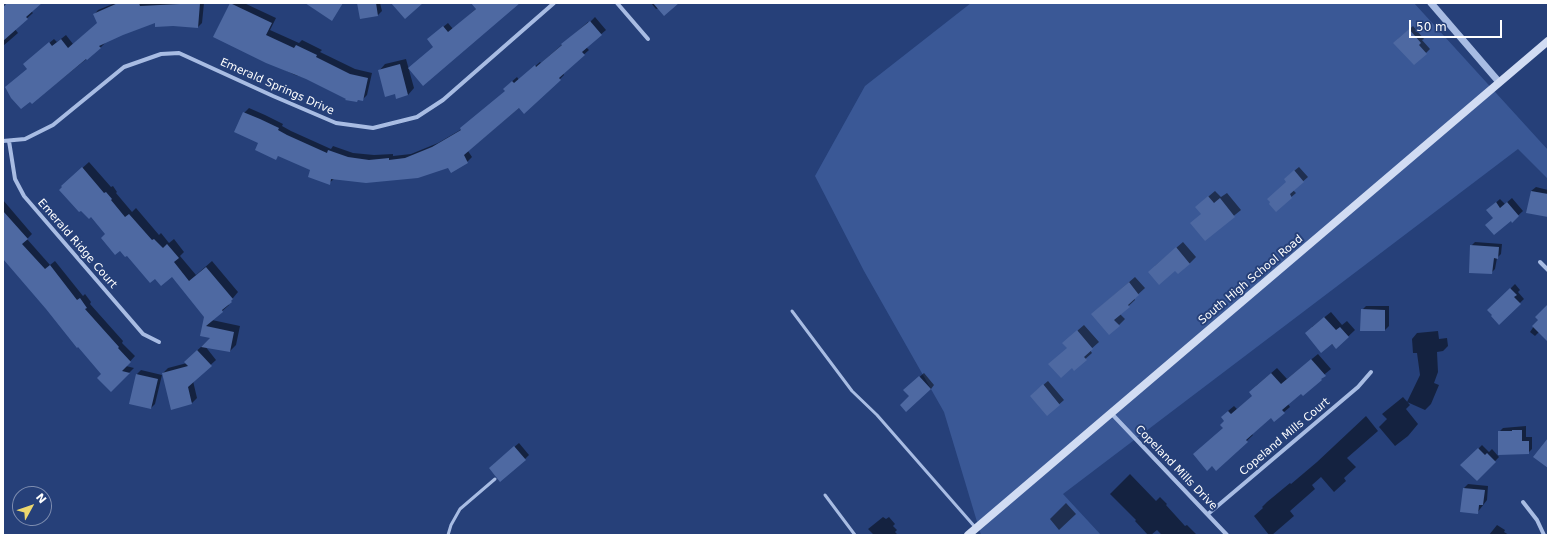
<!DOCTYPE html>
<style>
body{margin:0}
#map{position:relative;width:1551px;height:538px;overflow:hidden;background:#264079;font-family:"DejaVu Sans",sans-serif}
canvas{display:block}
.frame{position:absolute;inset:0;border:4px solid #fff;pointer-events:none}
.north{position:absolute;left:12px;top:486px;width:40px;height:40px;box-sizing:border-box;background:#264079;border:1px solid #7d8caf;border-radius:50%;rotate:50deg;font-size:11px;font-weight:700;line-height:16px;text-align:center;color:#fff}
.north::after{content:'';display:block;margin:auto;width:14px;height:18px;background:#ecd76e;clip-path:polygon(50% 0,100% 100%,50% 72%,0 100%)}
.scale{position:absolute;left:1409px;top:20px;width:93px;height:18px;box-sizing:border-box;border:2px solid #fff;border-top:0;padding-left:5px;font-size:12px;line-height:14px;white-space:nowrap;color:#fff;-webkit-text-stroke:3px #264079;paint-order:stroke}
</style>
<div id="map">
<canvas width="1551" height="538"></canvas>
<div class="frame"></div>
<div class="north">N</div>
<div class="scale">50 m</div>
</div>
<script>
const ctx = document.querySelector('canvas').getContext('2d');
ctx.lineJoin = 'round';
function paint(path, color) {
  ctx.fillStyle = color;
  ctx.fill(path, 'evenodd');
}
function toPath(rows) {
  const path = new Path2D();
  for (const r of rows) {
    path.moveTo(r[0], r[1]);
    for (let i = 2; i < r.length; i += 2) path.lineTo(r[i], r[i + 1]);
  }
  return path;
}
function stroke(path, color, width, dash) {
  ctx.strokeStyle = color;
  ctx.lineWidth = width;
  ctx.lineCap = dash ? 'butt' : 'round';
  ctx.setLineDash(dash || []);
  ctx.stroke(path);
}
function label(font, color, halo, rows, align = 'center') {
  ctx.font = font + ' "DejaVu Sans",sans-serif';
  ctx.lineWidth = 4;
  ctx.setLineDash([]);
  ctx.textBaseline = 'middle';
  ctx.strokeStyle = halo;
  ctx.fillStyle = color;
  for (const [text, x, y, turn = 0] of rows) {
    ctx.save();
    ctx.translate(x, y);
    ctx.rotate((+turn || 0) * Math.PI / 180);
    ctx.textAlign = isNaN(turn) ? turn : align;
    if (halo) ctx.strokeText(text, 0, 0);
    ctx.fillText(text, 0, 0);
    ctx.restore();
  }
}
const green = toPath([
 [971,3,1414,3,1548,150,1548,179,1518,149,1063,494,1101,535,981,535,944,412,864,271,815,176,865,86]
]);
const shadow = toPath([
 [7,3,41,3,31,11,33,13,15,29,18,33,3,46,3,6],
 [115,3,204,3,202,23,198,27,155,21,104,42,105,43,100,48,32,103,28,68,29,60,54,39,57,42,66,35,73,44,98,23,94,15,98,10],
 [231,3,244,3,276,18,270,30,299,43,302,40,322,50,320,52,355,69,372,73,367,95,362,100,359,99,357,101,306,78,295,75,215,36],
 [358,3,380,3,382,11,378,15],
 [472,3,519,3,434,46,433,35,448,23,453,29,477,8],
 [651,3,677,3,656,9],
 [595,17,606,30,586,47,589,50,563,73,564,75,560,79,520,107,468,151,472,157,467,162,448,167,334,179,329,183,311,170,279,155,275,159,260,142,244,113,249,108,265,115,283,124,282,126,291,131,331,149,333,146,353,153,374,155,393,154,393,156,411,154,438,143,462,129,506,91,508,85,517,77,519,80,540,62,541,63,588,22,589,23],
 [1413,26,1424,39,1422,40,1430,49,1426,53,1398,39],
 [406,59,414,88,408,95,396,93,379,71,385,64],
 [89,162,111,187,113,186,117,192,116,193,132,212,136,208,159,235,161,233,169,243,174,239,184,252,180,256,196,275,212,261,238,292,228,304,229,305,212,320,240,326,236,345,230,351,205,346,216,360,193,381,197,398,192,403,163,373,168,368,187,363,191,356,212,337,202,335,205,317,172,276,155,278,106,234,69,180],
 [1299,167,1308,177,1293,190,1296,193,1276,210,1289,175],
 [1536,187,1548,190,1548,216,1531,191],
 [1215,191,1221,197,1227,193,1241,210,1205,239,1202,214,1203,201],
 [1512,198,1523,211,1512,221,1511,220,1494,218,1492,206,1500,199,1505,204],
 [3,200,32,234,27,239,50,265,55,261,83,296,85,294,91,302,90,304,123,341,122,343,135,356,126,366,134,368,111,391,103,374,3,257],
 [1183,242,1196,257,1190,263,1178,273,1175,269,1155,266],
 [1475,242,1502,244,1501,254,1497,258,1495,269,1491,273,1471,246],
 [1135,277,1145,288,1134,298,1135,300,1120,314,1125,319,1119,325,1099,308],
 [1515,284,1520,290,1518,292,1524,299,1499,323,1489,310],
 [1366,306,1389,306,1389,326,1385,330,1362,310],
 [1548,306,1548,341,1539,332,1535,336,1530,332],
 [1331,312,1342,325,1347,321,1355,330,1336,348,1312,327],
 [1084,325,1099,342,1090,350,1092,353,1074,369,1068,348,1070,337],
 [1438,331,1439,339,1447,338,1448,346,1443,351,1437,352,1438,372,1434,383,1439,385,1431,404,1425,410,1407,402,1420,375,1417,353,1413,353,1412,339,1417,333],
 [1318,354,1331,369,1288,404,1290,407,1284,412,1271,417,1252,434,1253,435,1216,470,1228,411,1234,406,1237,409,1253,396,1256,386,1277,368,1287,379],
 [141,370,162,375,155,404,151,408,137,374],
 [924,373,934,385,931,389,910,396,909,386],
 [1048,381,1064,400,1047,415,1035,392],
 [1403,397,1410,405,1406,409,1418,424,1408,436,1395,446,1379,427,1387,419,1382,414],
 [1366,416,1378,431,1347,458,1356,467,1344,478,1346,481,1334,492,1321,477,1312,485,1315,489,1290,511,1294,516,1272,535,1269,535,1254,516,1263,508,1262,507,1267,502,1290,483,1291,484,1317,462],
 [1526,426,1526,437,1532,437,1532,449,1528,453,1499,432,1503,428],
 [519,443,529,455,525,459,494,464],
 [1482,445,1489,452,1492,449,1499,457,1477,480,1462,465],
 [1130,474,1156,501,1160,497,1167,504,1166,505,1185,526,1187,525,1197,535,1162,535,1157,530,1151,535,1148,535,1135,521,1136,520,1110,494],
 [1468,484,1488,486,1487,500,1477,513,1464,488],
 [1066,503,1076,514,1059,530,1050,519],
 [883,517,886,519,889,517,895,524,893,526,897,530,895,532,898,535,874,535,868,529],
 [1497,525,1505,530,1504,532,1509,535,1489,535]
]);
const building = toPath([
 [7,3,42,3,26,17,28,19,3,41,3,7],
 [118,3,139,3,140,6,200,3,198,28,173,26,155,27,155,23,123,35,99,46,101,48,87,60,86,59,32,104,30,102,21,109,11,98,5,87,27,69,23,64,49,42,52,46,61,39,68,48,97,23,93,14],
 [230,3,272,23,266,35,294,48,296,45,317,55,316,57,350,74,368,78,363,101,358,100,357,102,345,100,346,99,306,79,266,63,213,37],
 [305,3,343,3,332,21],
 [357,3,376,3,378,16,360,19],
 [391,3,423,3,405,19],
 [471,3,520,3,423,86,408,68,433,47,427,39,443,26,448,32,476,9],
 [653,3,679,3,664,16],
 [590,21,602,35,582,52,585,55,559,78,561,80,524,114,519,108,464,155,468,163,451,173,448,168,418,178,366,183,331,179,330,185,308,177,310,170,278,156,276,160,255,150,258,143,234,132,243,112,260,119,279,128,278,130,287,135,327,153,328,150,348,157,369,160,389,158,389,160,405,158,432,147,461,130,460,128,505,91,503,89,512,81,514,83,535,65,536,67,562,45,561,44],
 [1409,29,1421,43,1419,45,1427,54,1414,65,1393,43],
 [400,64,408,95,396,99,395,94,385,97,378,70],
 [82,167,104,193,106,192,112,199,111,200,125,217,129,214,152,240,154,239,163,248,167,244,179,258,174,262,189,281,206,267,233,299,231,301,232,302,222,310,223,312,206,326,234,332,230,352,201,347,210,338,200,336,204,317,172,277,161,286,155,279,150,283,127,256,125,257,120,251,115,255,101,238,105,234,91,217,89,219,81,211,79,212,59,190,62,187,61,186],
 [1294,170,1304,182,1290,194,1292,198,1276,212,1269,204,1270,202,1267,199,1286,182,1284,179],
 [1531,191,1548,194,1548,217,1526,213],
 [1208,196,1214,203,1220,198,1235,217,1205,241,1190,223,1201,214,1195,207],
 [1496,202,1500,208,1507,202,1519,216,1512,223,1511,221,1494,235,1485,225,1493,218,1486,210],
 [3,211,28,239,22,244,45,269,50,265,77,300,80,298,87,308,85,309,119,347,118,348,131,362,122,371,130,373,111,392,97,378,101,374,78,347,77,348,46,309,3,259],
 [1470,245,1499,247,1498,259,1494,258,1492,274,1469,273],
 [1176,247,1190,264,1178,274,1175,271,1159,285,1148,272],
 [1129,282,1139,295,1128,305,1130,307,1114,320,1120,326,1109,335,1091,314],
 [1510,288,1517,295,1514,297,1521,304,1499,325,1491,316,1492,315,1487,310],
 [1548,304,1548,342,1532,326,1538,320,1535,317],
 [1361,309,1385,310,1385,331,1360,331],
 [1324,317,1336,330,1340,327,1349,337,1336,349,1332,344,1321,353,1305,333],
 [1077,330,1093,349,1084,357,1087,360,1074,371,1072,368,1061,378,1048,364,1067,348,1062,343],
 [197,350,212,366,188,387,192,404,171,410,162,373,188,366,184,362],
 [1311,359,1326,376,1321,379,1322,380,1303,396,1301,394,1282,410,1285,413,1274,422,1271,418,1246,440,1248,442,1216,471,1212,466,1207,471,1193,454,1223,428,1220,425,1224,421,1221,417,1228,411,1231,414,1252,396,1249,392,1271,373,1281,384],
 [136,374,158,379,151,409,129,404],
 [919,376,931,389,906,412,900,405,909,396,903,390],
 [1043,384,1060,405,1047,416,1030,396],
 [1512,430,1522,430,1522,441,1529,441,1529,454,1498,455,1498,431,1512,431],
 [1548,438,1548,468,1533,457],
 [514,446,526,460,500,482,489,468],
 [1478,448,1485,455,1487,453,1496,462,1477,481,1460,465],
 [1463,488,1485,490,1483,505,1479,505,1478,514,1460,512]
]);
const service = toPath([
 [792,311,852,391,877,415,975,527],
 [825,495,855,535],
 [448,535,451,525,460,509,495,479]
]);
const minor = toPath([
 [617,3,648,39],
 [3,141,25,139,53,125,124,67,161,54,179,53,273,96,336,123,373,128,417,117,443,100,554,3],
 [9,141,15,179,24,196,143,334,159,342],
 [1540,262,1548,270],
 [1111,413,1227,535],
 [1523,502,1537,520,1544,535],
 [1208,514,1358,387,1371,372]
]);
const tertiary = toPath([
 [1431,3,1499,82]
]);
const secondary = toPath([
 [968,535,1548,41]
]);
const streetNames = [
 ["Emerald Springs Drive",277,87,24],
 ["Emerald Ridge Court",77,244,49],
 ["South High School Road",1251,280,-40],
 ["Copeland Mills Court",1285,437,-40],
 ["Copeland Mills Drive",1176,468,46]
];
paint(green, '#3a5896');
paint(shadow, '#0007');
paint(building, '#4e69a2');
stroke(service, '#a8bce3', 3);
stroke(minor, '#a8bce3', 4);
stroke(tertiary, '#a8bce3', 7);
stroke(secondary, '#d1dcf3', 8);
label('11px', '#fff', '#264079', streetNames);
</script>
